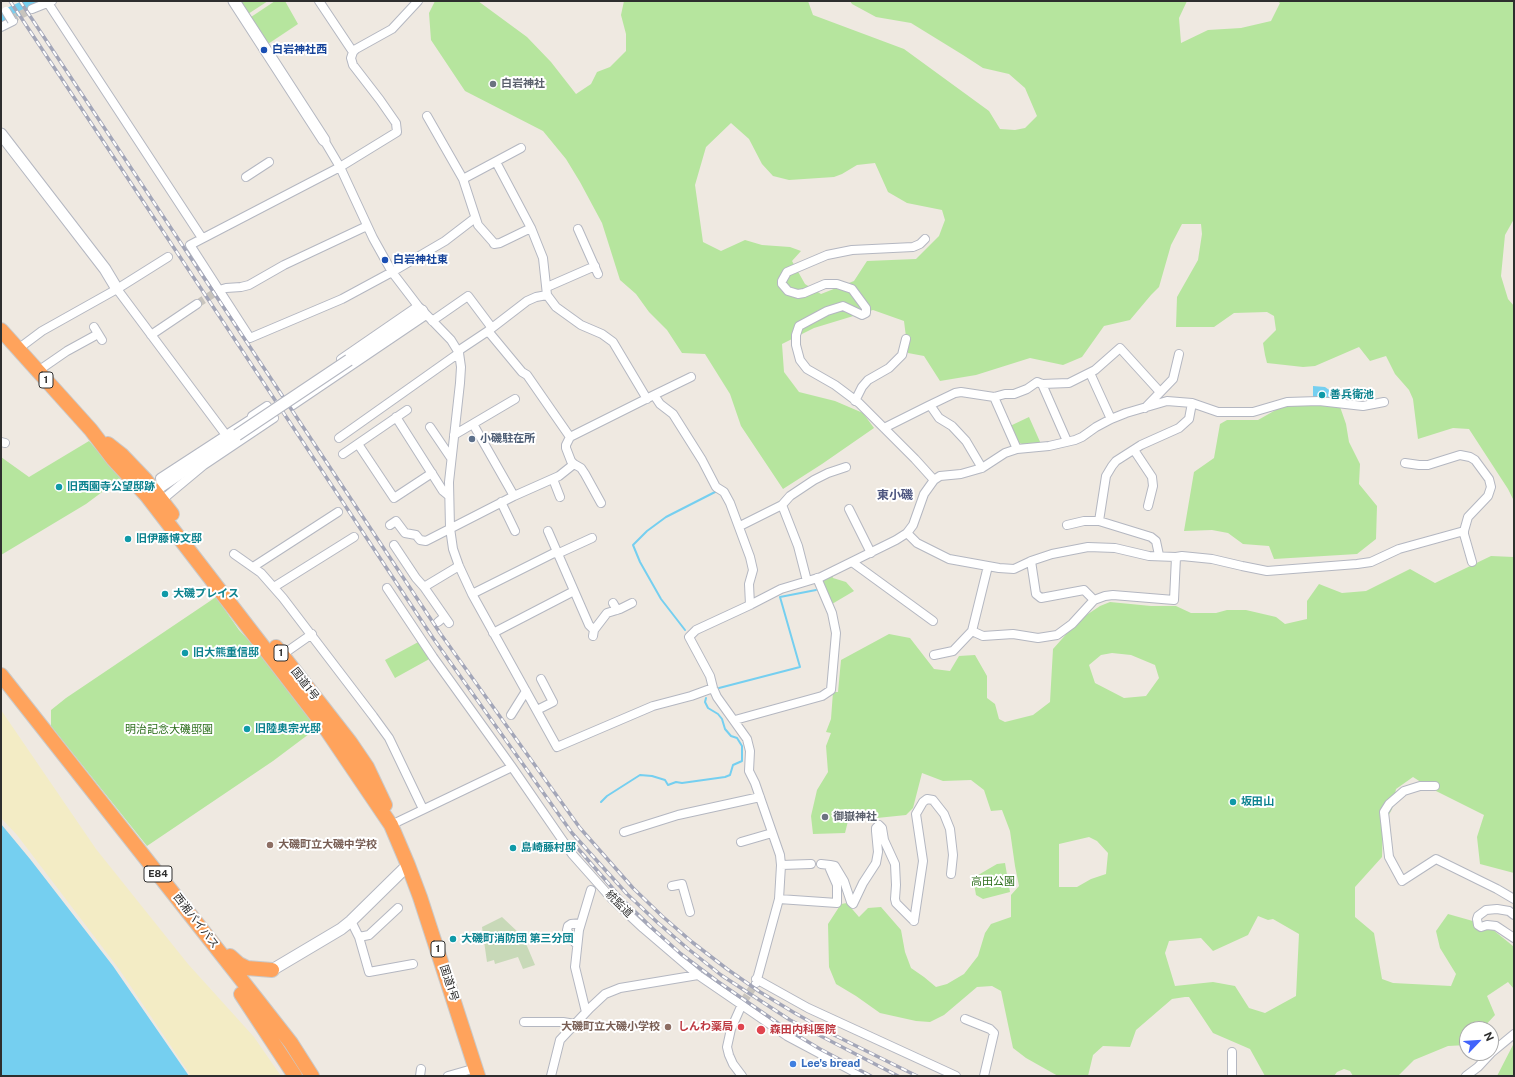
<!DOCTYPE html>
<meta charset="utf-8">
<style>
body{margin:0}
#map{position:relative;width:1515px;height:1077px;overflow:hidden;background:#efe9e1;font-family:"Public Sans",sans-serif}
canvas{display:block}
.frame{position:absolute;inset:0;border:2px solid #2e2e2e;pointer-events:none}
.north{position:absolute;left:1459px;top:1021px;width:40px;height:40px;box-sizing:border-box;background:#fff;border:1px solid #ababab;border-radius:50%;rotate:65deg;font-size:11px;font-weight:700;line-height:16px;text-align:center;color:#2e2e2e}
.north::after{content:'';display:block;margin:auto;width:14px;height:18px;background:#4264fb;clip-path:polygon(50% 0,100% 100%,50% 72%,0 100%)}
</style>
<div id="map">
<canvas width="1515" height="1077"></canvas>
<div class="frame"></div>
<div class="north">N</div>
</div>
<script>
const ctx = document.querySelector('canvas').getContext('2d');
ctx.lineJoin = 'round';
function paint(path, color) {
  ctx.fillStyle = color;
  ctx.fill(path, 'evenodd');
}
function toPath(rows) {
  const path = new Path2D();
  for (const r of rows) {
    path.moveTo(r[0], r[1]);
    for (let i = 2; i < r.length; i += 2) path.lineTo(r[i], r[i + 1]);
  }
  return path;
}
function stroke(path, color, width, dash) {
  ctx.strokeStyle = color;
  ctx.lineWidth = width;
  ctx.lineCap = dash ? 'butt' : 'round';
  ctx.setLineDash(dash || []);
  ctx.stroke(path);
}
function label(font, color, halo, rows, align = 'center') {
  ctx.font = font + ' "Public Sans","Noto Sans JP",sans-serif';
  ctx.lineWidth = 4;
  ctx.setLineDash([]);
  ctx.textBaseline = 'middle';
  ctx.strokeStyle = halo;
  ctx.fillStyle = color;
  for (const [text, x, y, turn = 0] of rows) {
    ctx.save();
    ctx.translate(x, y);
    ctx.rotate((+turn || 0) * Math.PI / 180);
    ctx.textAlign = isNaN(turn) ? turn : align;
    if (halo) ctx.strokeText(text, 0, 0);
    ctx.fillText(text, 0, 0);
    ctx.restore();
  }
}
const green = toPath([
 [240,1,268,1,248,14],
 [275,1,285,1,298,24,268,44,251,17],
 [435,1,478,1,527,37,551,62,576,94,591,84,597,72,610,67,626,51,626,34,621,15,624,1,808,1,813,15,904,49,989,111,1000,129,1015,130,1025,128,1037,116,1025,88,1009,74,983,68,963,55,911,23,876,17,852,4,850,1,1187,1,1179,18,1181,43,1208,30,1241,28,1271,21,1280,3,1277,1,1514,1,1514,219,1505,235,1501,276,1508,299,1514,306,1514,501,1508,489,1469,429,1453,428,1418,439,1413,399,1409,390,1395,374,1386,356,1370,361,1359,347,1315,366,1303,367,1267,363,1265,355,1263,343,1276,330,1274,316,1267,312,1234,313,1214,327,1176,327,1177,297,1198,260,1202,234,1201,224,1182,224,1171,245,1159,287,1151,295,1130,320,1104,326,1082,357,1063,365,1030,358,976,375,940,381,924,356,908,353,904,321,873,310,814,328,782,344,784,372,799,392,835,401,863,413,874,428,822,464,783,489,741,426,730,394,705,354,682,353,667,330,649,312,636,294,620,280,602,223,580,182,566,159,543,131,465,91,431,40,429,13],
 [731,123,749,139,762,164,773,176,789,180,834,177,842,174,857,165,875,163,888,192,907,203,942,210,945,220,939,236,916,259,867,261,854,281,821,294,805,284,792,261,801,251,790,247,762,245,745,240,721,251,703,242,695,185,706,147],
 [1338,401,1346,424,1349,442,1360,464,1359,484,1377,506,1376,539,1357,554,1274,559,1269,546,1243,544,1228,533,1212,530,1184,531,1194,472,1214,458,1220,424,1227,420,1258,420,1281,407],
 [1029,417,1041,444,1022,444,1017,442,1010,426],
 [89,441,121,478,86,504,1,555,1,457,29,477],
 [1491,556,1514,557,1514,873,1480,864,1477,837,1484,815,1430,788,1413,777,1396,789,1392,809,1383,826,1382,857,1355,887,1355,917,1374,933,1382,979,1393,983,1451,986,1456,974,1440,948,1436,931,1448,914,1487,925,1513,946,1514,989,1508,982,1487,996,1495,1015,1482,1029,1467,1029,1467,1045,1448,1046,1414,1060,1398,1076,1353,1076,1350,1071,1344,1069,1337,1072,1334,1076,1265,1076,1250,1049,1213,1033,1189,997,1185,997,1172,999,1136,1030,1130,1047,1103,1046,1093,1055,1088,1076,1058,1076,1026,1058,1013,1048,1001,991,992,986,977,987,944,1015,930,1022,916,1021,880,1013,856,996,836,984,829,967,828,924,841,904,847,903,859,917,868,908,881,907,901,930,905,952,911,968,924,977,936,987,947,984,964,974,978,956,985,933,991,924,1011,917,1011,895,1019,886,1015,866,1010,831,1002,810,991,811,984,790,971,780,943,781,922,773,913,808,906,815,848,821,845,833,813,834,811,816,817,790,828,772,826,746,831,733,826,732,831,719,833,692,838,692,841,660,889,634,910,638,934,669,950,671,959,656,975,655,987,676,987,698,995,704,999,719,1005,722,1033,715,1050,702,1053,649,1069,631,1085,616,1100,606,1110,602,1151,606,1176,606,1191,613,1216,613,1227,610,1246,610,1276,617,1285,624,1307,619,1307,601,1319,584,1342,593,1366,591,1410,569,1435,583],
 [1112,653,1131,655,1155,665,1159,678,1146,696,1124,698,1095,683,1089,665,1101,655],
 [1089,837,1097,841,1108,853,1106,874,1091,879,1077,887,1059,887,1059,844],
 [1258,916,1268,920,1273,919,1299,934,1296,996,1265,1013,1249,1008,1235,986,1213,982,1175,986,1165,953,1169,941,1201,938,1213,951,1248,935],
 [831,572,833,578,846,582,854,591,832,604,821,577],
 [216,597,239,630,272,665,285,687,317,728,273,761,147,846,51,726,51,710,66,698],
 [422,640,433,657,395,678,385,660],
 [1005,863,1010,892,983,899,976,895,973,878,997,864],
 [1514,1043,1514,1076,1497,1076]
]);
const sand = toPath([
 [1,710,96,849,188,964,254,1037,281,1076,191,1076,119,969,17,835,1,818]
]);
const cemetery = toPath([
 [502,917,520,934,527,946,535,965,523,969,518,957,495,964,494,960,487,962,482,927]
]);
const water = toPath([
 [1313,386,1325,387,1332,392,1332,398,1313,399],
 [1,824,30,859,113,966,189,1076,1,1076]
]);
const stream = toPath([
 [685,630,661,599,640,562,633,545,647,531,666,517,717,491],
 [719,688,800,667,780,597,816,590],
 [601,802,607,796,640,775,652,776,665,780,668,785,676,782,682,783,725,777,730,775,733,765,742,761,742,746,737,738,731,736,725,729,722,719,718,714,708,708,705,702,706,698]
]);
const river = toPath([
 [1,17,37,1]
]);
const streetTunnel = toPath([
 [10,20,32,9],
 [197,304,219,290],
 [743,1002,756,983]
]);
const street = toPath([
 [319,1,353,52],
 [418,1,392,29,356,49,353,52,351,58,353,65,380,100,396,123,397,132,340,167,190,245,250,338,342,299,392,272,445,241,475,218],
 [48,3,202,238],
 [32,9,52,1],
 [1,27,13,21],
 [427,116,463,179,478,225,493,242,494,244,500,243,531,228],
 [324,140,340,167,373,238,392,272,418,306,451,340,459,353,461,367,460,383,449,482,450,528,453,549,459,566,472,594,557,747,653,706,691,696,713,688],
 [496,162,531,228,543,258,547,295],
 [246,177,269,162],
 [463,179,521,148],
 [578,229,598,274],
 [925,239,920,244,913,247,852,250,827,255,787,272,782,281,782,284,788,291,798,294,804,293,825,284,837,284,852,289,866,308,866,313,862,315,843,306,827,311,799,326,796,335,796,345,800,360,807,369,835,385,859,403,915,459,934,480],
 [547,287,595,266],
 [117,289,226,435,160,478,161,486],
 [219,290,226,288,241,287,249,285,284,265,367,226],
 [432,321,468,296,492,328],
 [94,327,102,340],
 [488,331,527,301,536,297,547,295,556,307,581,325,602,334,613,342,647,399],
 [151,335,197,304],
 [18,349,42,331,117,289,168,257],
 [458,351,488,331,522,372,527,375,570,437,566,445,566,448,571,461,574,464],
 [341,359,418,306],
 [38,371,67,351,98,334],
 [1090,373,1111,419],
 [1042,384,1067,441],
 [654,395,691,377],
 [994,397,1017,449],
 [855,401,862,387,868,380,889,368,902,355,906,339],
 [293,405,426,315],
 [930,405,955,393,961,392,994,397,1005,394,1014,394,1027,389,1037,382,1042,384,1069,383,1095,370,1120,348,1160,392],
 [1145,408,1173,379,1179,354],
 [396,417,443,491,449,496],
 [473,424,514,496],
 [430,427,451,458],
 [884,428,930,405,939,418,952,426,966,441,982,468],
 [226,435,251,419,252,416,267,406],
 [454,435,515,399],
 [570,437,654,395,660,404,673,414,702,460,716,487,724,492,730,503,750,557,753,570,749,584,750,605],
 [339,438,459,353],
 [1,442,5,443],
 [358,444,394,498,432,473],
 [1134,450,1152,477,1153,486,1148,506],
 [343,454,407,410],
 [1405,463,1419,465,1428,465,1460,455,1470,457,1475,460,1489,479,1491,487,1488,496,1468,517,1464,531,1464,534,1472,562],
 [553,479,560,497],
 [162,500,204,465,274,418],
 [501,502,515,531],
 [782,505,798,546,807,581],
 [849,509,871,553],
 [1099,521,1106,476,1112,466,1116,461,1141,445,1179,428,1189,419,1192,403],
 [390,525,396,521,405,533,416,535,420,540,426,541,514,496,559,476,574,464,581,468,585,474,601,503],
 [1067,525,1084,521,1099,521,1151,537,1156,541,1159,555],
 [740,526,782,505,790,496,814,480,828,473,846,467],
 [548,531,589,625,594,630,593,636],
 [907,533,917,543,949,559,999,568,1014,569,1031,561,1052,554,1088,547,1115,548,1149,556,1176,557,1174,600,1113,595,1105,596,1094,600,1084,590,1041,598,1036,594,1031,561],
 [394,545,416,578,424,587],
 [234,554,261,573,283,598,373,716,389,738,423,809],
 [557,554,592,538],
 [1176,557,1182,556,1212,559,1242,566,1267,571,1357,564,1371,562,1399,549,1464,531],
 [852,562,933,621],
 [253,567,338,512],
 [274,587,354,537],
 [387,588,433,657,512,767,572,854,612,899,643,928,698,975,787,1036,862,1076],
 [472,594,556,552],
 [613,603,617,610],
 [438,622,444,617],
 [449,623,424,587,459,566],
 [594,630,607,613,620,609,632,603],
 [972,631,983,636,1013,634,1038,638,1057,635,1072,624,1094,600],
 [493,633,574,591],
 [282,655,312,634],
 [934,655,953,651,972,631,988,566],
 [537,710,553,702,541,679],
 [511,715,526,691],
 [735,720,822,696,831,690,836,633,832,613,817,578],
 [1435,786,1420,786,1404,791,1389,804,1384,812,1389,857,1402,881,1436,859,1497,889,1514,899],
 [391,825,512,767],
 [624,832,678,815,760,797],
 [741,842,772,833],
 [821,864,830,865],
 [781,865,811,864],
 [672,886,682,884,690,912],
 [779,899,837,903,837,885,830,869,830,865,835,866,844,881,851,902,853,904,863,883,876,863,878,852,876,831,876,828,879,825,882,828,884,840,895,864,896,885,895,899,896,903,914,921],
 [1514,915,1509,911,1497,909,1486,910,1478,916,1477,919,1478,925,1481,927,1487,925,1496,926,1514,938],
 [351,921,359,937,369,972,413,964],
 [914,921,923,861,916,814,923,802,927,799,933,800,944,814,950,829,953,855,951,874],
 [359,937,369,935,398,908],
 [577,945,571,938,567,930,568,926,571,924,581,923],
 [756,979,808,1008,956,1076],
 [756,983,779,899,781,865,780,855,755,783,749,771,750,751,747,739,717,697,713,688,710,676,689,637,696,630,750,605,781,589,821,577,896,540,907,533,913,525,924,494,934,480,940,476,961,474,982,468,1005,453,1017,449,1049,446,1075,440,1082,437,1096,427,1111,419,1126,413,1167,401,1192,403,1218,412,1253,412,1287,402,1319,401,1363,406,1384,402],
 [586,1012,575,967,579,930,591,890],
 [965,1019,990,1029,994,1033,984,1076],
 [524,1022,563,1022,575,1024],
 [1232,1052,1232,1076],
 [1491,1053,1514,1034],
 [420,1076,421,1069],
 [448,1076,476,1068],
 [551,1076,560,1040,590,1008,605,994,620,988,698,975],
 [742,1076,733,1064,729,1055,727,1047,731,1029,743,1002],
 [1466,1076,1478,1067,1491,1053]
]);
const secondary = toPath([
 [234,1,324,140],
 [1,134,105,269,117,289],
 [349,360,422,311],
 [148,495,237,435],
 [272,970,341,929,351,921,408,865]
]);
const highway = toPath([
 [1,330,91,430,113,459,147,496,322,723,391,825,408,865,420,897,478,1076],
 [108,444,122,455,145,479,172,514],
 [276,647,350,742,367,767,385,805],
 [1,675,255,997,291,1043,312,1076],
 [230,956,239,964,247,968,272,970],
 [241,994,295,1076]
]);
const rail = toPath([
 [10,1,433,638,572,833,627,894,657,922,687,948,721,975,790,1020,898,1076],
 [20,1,440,633,580,828,633,888,662,916,692,942,727,969,760,992,793,1012,830,1033,917,1076],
 [574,844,622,899,651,927,681,954,717,981,785,1028,820,1049,871,1076]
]);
const streetBridge = toPath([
 [6,11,12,21]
]);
const secondaryBridge = toPath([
 [237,435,349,360]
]);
const markers = [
 [264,50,4,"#1a4fb4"],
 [493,84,4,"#6b7280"],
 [385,260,4,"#1a4fb4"],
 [1322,395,4,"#0f9aa8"],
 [472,439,4,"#5c6f8a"],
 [59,487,4,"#0f9aa8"],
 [128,539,4,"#0f9aa8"],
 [165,594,4,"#0f9aa8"],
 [185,653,4,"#0f9aa8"],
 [247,729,4,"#0f9aa8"],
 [1233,802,4,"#0f9aa8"],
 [825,817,4,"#6b7280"],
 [270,845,4,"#8d6e63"],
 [513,848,4,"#0f9aa8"],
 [453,939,4,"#0f9aa8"],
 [668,1027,4,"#8d6e63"],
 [741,1027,4,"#e0444e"],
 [761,1030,5,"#e0444e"],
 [793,1064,4,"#3f7fe0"]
];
const shields = [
 [46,380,14],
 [281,653,14],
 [158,874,28],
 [438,949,14]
];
const shieldNames = [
 ["1",46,380],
 ["1",281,653],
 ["E84",158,874],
 ["1",438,949]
];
const transitNames = [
 ["白岩神社西",272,50],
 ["白岩神社東",393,260]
];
const worshipNames = [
 ["白岩神社",501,84],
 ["御嶽神社",833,817]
];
const cultureNames = [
 ["善兵衛池",1330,395],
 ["旧西園寺公望邸跡",67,487],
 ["旧伊藤博文邸",136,539],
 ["大磯プレイス",173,594],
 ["旧大熊重信邸",193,653],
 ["旧陸奥宗光邸",255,729],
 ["坂田山",1241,802],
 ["島崎藤村邸",521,848],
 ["大磯町消防団 第三分団",461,939]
];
const serviceNames = [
 ["小磯駐在所",480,439]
];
const streetNames = [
 ["国道1号",305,684,52],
 ["統監道",619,904,45],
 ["西湘バイパス",196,921,52],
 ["国道1号",449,983,72]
];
const parkNames = [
 ["明治記念大磯邸園",169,730],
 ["高田公園",993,882]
];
const educationNames = [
 ["大磯町立大磯中学校",278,845],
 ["大磯町立大磯小学校",660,1027,"right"]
];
const healthNames = [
 ["しんわ薬局",733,1027],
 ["森田内科医院",770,1030,"left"]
];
const shopNames = [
 ["Lee's bread",801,1064]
];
const neighbourhoodNames = [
 ["東小磯",895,495]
];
paint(green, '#b6e59e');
paint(sand, '#f3ecc5');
paint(cemetery, '#c8d9b8');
paint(water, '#75cff0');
stroke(stream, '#75cff0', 2);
stroke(river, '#75cff0', 12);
stroke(streetTunnel, '#c8c4bd', 8, [8, 4]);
stroke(street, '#b4b7c1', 10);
stroke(secondary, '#b4b7c1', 13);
stroke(highway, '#c9c9c9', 16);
stroke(street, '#fff', 8);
stroke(secondary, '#fff', 11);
stroke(highway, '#ffa35c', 14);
stroke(rail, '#a3a6b8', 3.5);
stroke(rail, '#fff', 2, [6]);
stroke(streetBridge, '#b4b7c1', 10, []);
stroke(secondaryBridge, '#b4b7c1', 13, []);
stroke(streetBridge, '#fff', 8);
stroke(secondaryBridge, '#fff', 11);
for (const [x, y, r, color] of markers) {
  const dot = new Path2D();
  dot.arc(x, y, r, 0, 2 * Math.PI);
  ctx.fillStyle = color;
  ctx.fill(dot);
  stroke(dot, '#fff', 1.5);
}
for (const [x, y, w] of shields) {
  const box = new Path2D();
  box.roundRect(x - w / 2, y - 8, w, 16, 3);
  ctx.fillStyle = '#fff';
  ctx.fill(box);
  stroke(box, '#2e2e2e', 1);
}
label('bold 10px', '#2e2e2e', null, shieldNames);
label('bold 11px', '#164399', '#fff', transitNames, 'left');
label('bold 11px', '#5b616d', '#fff', worshipNames, 'left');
label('bold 11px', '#0d838f', '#fff', cultureNames, 'left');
label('bold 11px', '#4e5e75', '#fff', serviceNames, 'left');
label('11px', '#2e2e2e', '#fff', streetNames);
label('11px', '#2c6e1b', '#fff', parkNames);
label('bold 11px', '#785e54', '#fff', educationNames, 'left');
label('bold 11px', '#be3a42', '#fff', healthNames, 'right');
label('bold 11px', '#366cbe', '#fff', shopNames, 'left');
label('bold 12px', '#4d5680', '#fff', neighbourhoodNames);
</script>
